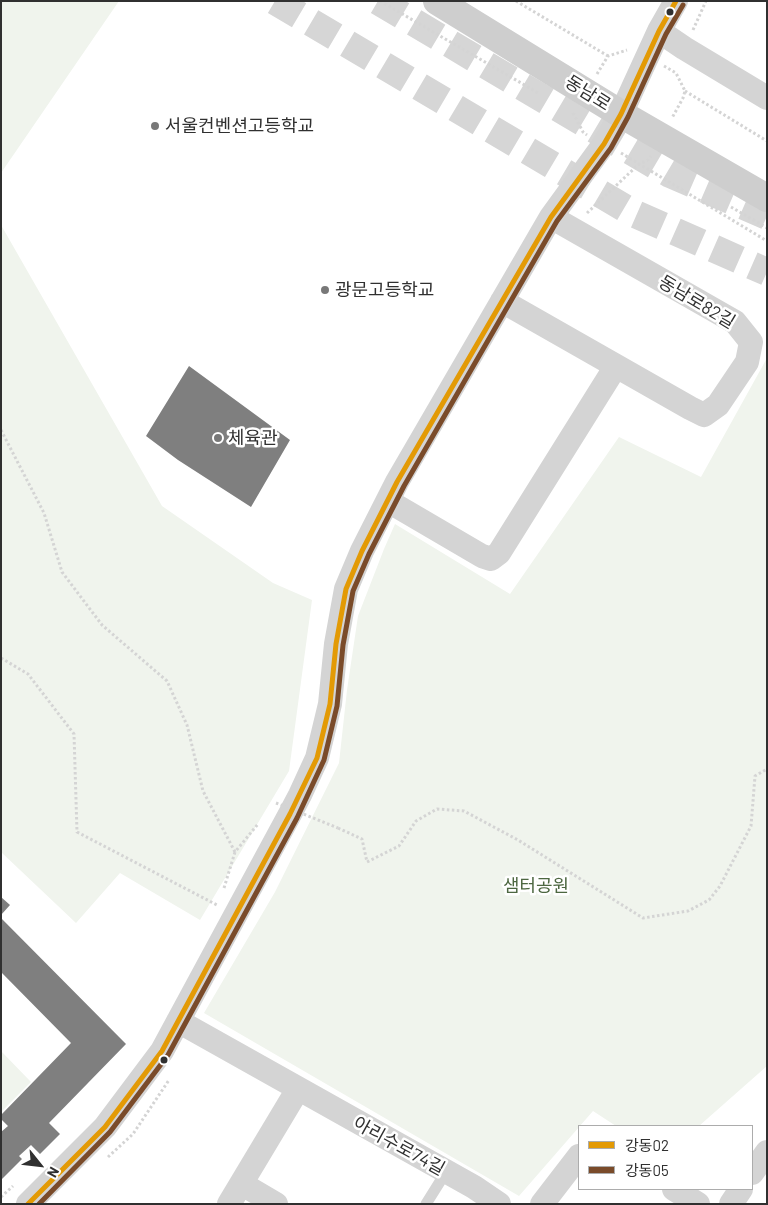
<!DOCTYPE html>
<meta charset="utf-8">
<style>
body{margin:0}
#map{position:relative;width:768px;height:1205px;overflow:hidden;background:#fff;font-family:Barlow,"Noto Sans KR",sans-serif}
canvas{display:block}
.frame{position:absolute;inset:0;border:2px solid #303030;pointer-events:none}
.legend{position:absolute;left:578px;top:1125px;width:175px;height:65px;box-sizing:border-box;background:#fff;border:1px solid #acacac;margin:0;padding:6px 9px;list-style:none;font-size:15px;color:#303030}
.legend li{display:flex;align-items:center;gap:10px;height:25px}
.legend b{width:25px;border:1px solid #acacac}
.north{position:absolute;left:15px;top:1140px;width:50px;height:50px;-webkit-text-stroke:4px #fff;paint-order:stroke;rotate:119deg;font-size:14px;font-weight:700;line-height:20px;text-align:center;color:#303030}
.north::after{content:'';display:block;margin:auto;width:18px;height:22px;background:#303030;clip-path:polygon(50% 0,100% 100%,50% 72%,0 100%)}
</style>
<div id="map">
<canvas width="768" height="1205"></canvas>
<div class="frame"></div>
<ul class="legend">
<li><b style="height:6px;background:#e39a05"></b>강동02</li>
<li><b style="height:6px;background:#7a4b2a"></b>강동05</li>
</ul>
<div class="north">N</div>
</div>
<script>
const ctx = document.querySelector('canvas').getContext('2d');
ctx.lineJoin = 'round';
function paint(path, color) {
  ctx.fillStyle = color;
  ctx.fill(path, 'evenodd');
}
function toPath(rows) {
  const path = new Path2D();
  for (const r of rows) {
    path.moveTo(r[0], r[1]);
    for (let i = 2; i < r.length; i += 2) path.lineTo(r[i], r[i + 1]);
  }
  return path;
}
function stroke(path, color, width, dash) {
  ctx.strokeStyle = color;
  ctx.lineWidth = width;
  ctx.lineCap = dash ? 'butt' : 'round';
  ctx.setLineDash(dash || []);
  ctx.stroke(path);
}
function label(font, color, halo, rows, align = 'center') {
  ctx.font = font + ' Barlow,"Noto Sans KR",sans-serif';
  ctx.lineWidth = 5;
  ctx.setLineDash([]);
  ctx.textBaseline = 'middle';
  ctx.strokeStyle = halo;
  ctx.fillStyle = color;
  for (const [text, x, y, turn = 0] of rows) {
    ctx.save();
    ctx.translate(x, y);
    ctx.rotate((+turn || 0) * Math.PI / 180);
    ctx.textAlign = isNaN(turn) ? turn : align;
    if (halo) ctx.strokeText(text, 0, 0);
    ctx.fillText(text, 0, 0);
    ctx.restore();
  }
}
const green = toPath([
 [1,1,119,1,1,173],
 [1,225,162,506,273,583,312,600,289,771,200,920,120,873,76,923,1,852],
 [767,358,767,1066,699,1126,616,1126,593,1111,519,1196,204,1013,275,892,339,763,347,690,358,616,384,549,395,524,510,594,619,437,701,477],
 [1,1051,31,1082,1,1112]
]);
const building = toPath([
 [189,366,290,440,251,507,178,460,146,436],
 [1,897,10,905,1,915],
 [1,918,126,1044,49,1123,60,1134,40,1154,31,1145,19,1156,22,1159,1,1180,1,1132,8,1126,1,1119,1,1115,71,1043,1,972]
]);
const motorwayTunnel = toPath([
 [275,1,633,213,767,272],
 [378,1,670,174,767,216]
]);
const path = toPath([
 [380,1,540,94],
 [516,1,608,56],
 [693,30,706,1],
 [664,66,676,73,685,91,683,98,672,118],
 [597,74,608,56,627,50],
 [685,91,767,141],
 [573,113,583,132,587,135],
 [621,153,767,241],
 [731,207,767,228],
 [587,213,639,164,648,160,651,156],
 [1,430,44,513,62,572,102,625,167,681,187,725,203,791,235,852,258,824],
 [1,658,28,674,74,734,77,832,217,905],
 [338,828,362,839,367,862,399,846,416,821,437,809,464,811,518,840,643,918,688,911,709,900,720,886,751,826,755,776,767,769],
 [224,888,235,852],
 [108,1157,133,1134,169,1080],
 [1,1197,13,1186]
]);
const service = toPath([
 [426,1204,446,1172]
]);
const minor = toPath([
 [659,31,684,48,767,98],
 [502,301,690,408,704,415,718,405,747,362,751,342,735,322,551,217],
 [388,501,482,556,491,559,499,553,616,366],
 [178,1021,474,1187,499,1204],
 [752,1173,767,1152],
 [242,1184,276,1204],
 [674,1189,698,1204],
 [28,1204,105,1127,162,1051,290,814,300,795,317,758,330,704,336,644,346,589,362,551,397,482,551,217,604,144,621,114,659,31,676,1],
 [229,1204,298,1089],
 [542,1204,579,1156],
 [731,1204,741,1189]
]);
const secondary = toPath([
 [437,1,621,114,767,198]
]);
const pathBridge = toPath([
 [276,803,338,828]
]);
const bus1 = toPath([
 [28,1204,105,1127,162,1051,290,814,317,758,330,704,336,644,346,589,362,551,397,482,551,217,604,144,621,114,659,31,676,1]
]);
const bus2 = toPath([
 [39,1204,110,1132,168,1055,297,818,324,760,337,706,343,645,353,591,369,554,404,486,557,221,611,148,628,117,666,34,683,5]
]);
const markers = [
 [670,12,4.5,"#303030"],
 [155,126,5,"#787878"],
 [325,290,5,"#787878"],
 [218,438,5,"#787878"],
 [164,1060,4.5,"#303030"]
];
const streetNames = [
 ["동남로",588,93,32],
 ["동남로82길",697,302,31],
 ["아리수로74길",399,1146,29]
];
const poiNames = [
 ["서울컨벤션고등학교",165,126],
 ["광문고등학교",335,290],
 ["체육관",228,438]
];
const parkNames = [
 ["샘터공원",536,886]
];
paint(green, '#f0f4ed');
paint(building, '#7f7f7f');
stroke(motorwayTunnel, '#d6d6d6', 28, [28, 14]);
stroke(path, '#d4d4d4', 3, [2.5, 2.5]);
stroke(service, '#d4d4d4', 11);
stroke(minor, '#d4d4d4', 24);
stroke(secondary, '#cecece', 28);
stroke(pathBridge, '#d4d4d4', 3, [2.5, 2.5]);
stroke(bus1, '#e39a05', 5);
stroke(bus2, '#7a4b2a', 5);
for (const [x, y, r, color] of markers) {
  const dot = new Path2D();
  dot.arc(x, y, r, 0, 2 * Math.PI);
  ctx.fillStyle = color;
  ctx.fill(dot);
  stroke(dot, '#fff', 2);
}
label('18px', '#303030', '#fff', streetNames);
label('18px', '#303030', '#fff', poiNames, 'left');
label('18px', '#4d6741', '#fff', parkNames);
</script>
